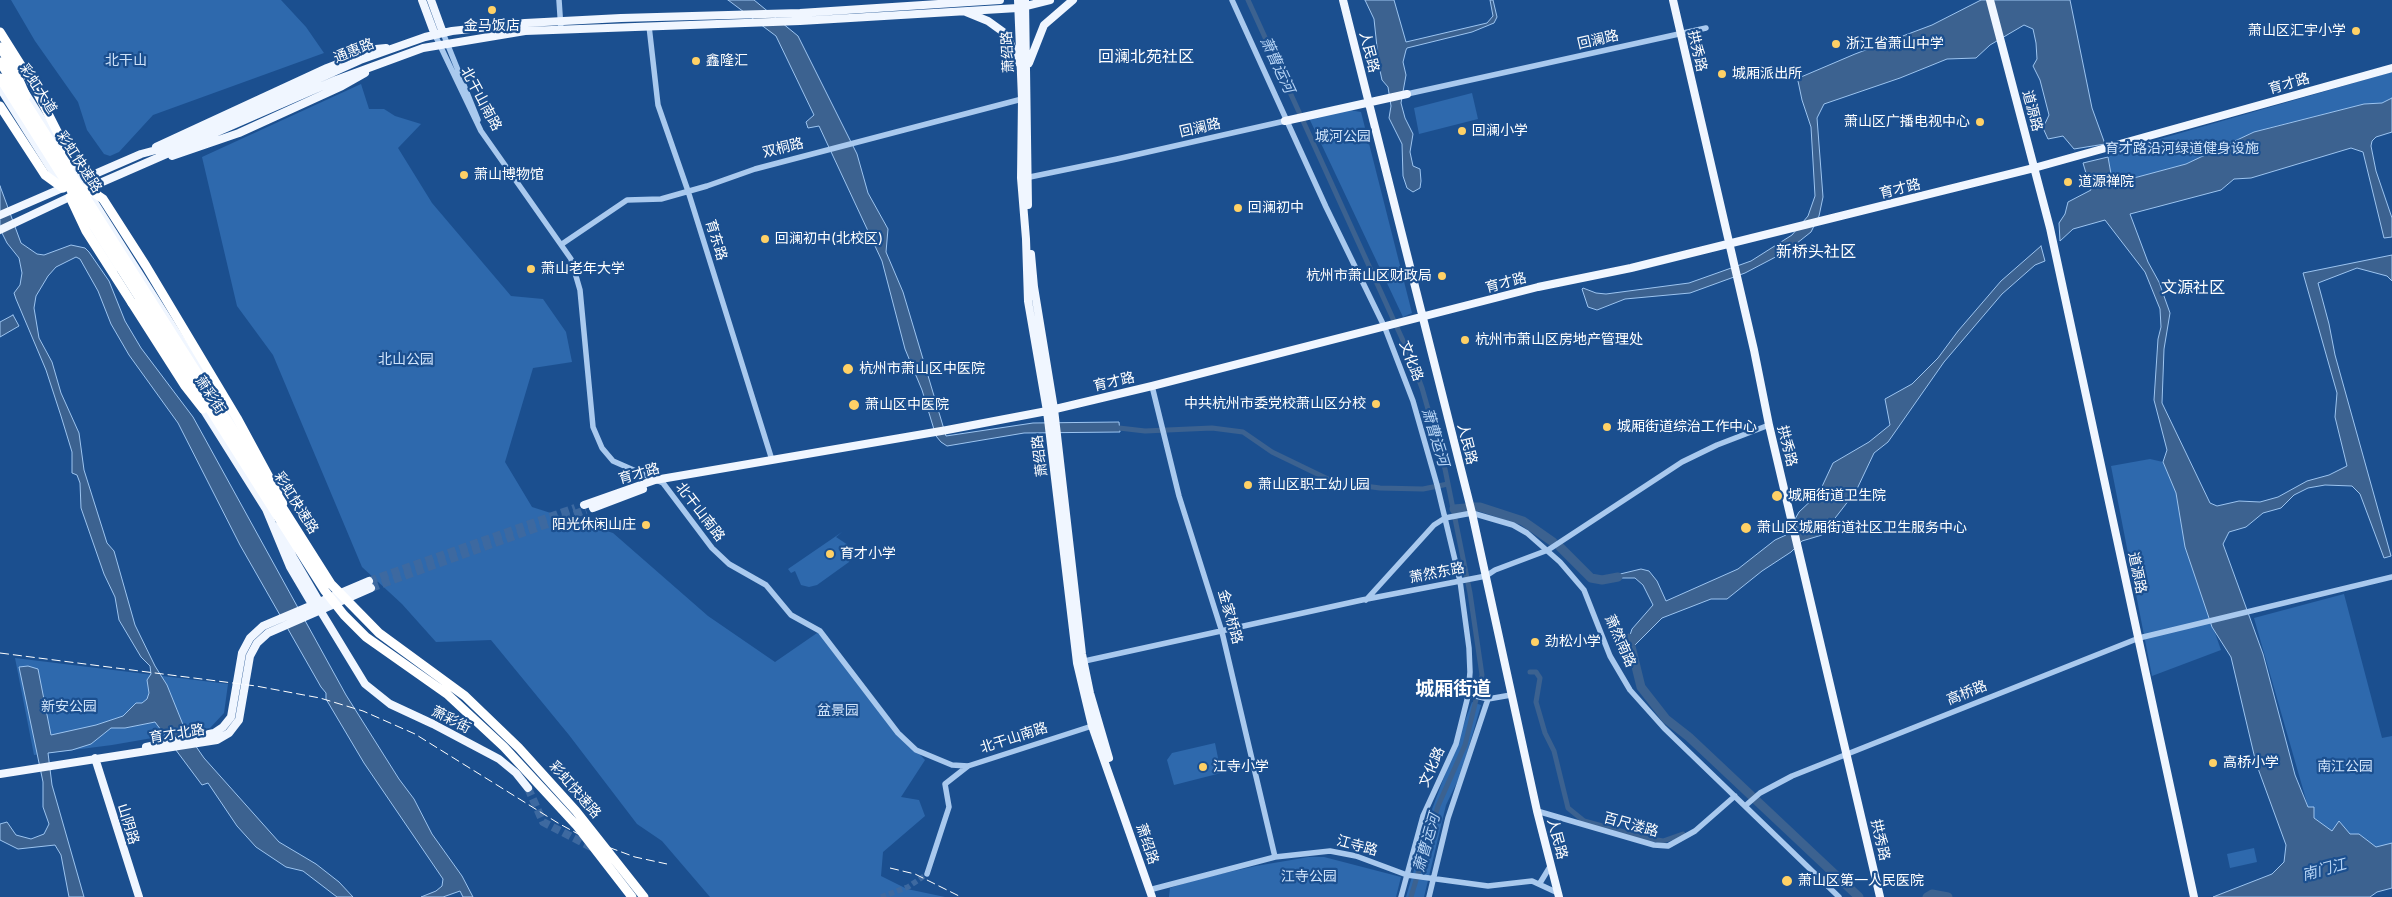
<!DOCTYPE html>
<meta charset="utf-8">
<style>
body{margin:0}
canvas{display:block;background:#1b4f8f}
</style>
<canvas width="2392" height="897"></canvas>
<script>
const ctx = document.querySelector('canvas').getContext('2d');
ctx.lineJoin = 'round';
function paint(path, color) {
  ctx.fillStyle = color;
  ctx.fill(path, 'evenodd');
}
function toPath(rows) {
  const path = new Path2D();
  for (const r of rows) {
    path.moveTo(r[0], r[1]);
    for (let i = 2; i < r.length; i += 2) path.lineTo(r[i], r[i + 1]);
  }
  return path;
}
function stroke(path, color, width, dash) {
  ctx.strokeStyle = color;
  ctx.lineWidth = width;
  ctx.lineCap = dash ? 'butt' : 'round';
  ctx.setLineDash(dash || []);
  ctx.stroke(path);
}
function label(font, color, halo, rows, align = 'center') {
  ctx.font = font + ' Inter,"Noto Sans SC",sans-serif';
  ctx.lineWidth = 4.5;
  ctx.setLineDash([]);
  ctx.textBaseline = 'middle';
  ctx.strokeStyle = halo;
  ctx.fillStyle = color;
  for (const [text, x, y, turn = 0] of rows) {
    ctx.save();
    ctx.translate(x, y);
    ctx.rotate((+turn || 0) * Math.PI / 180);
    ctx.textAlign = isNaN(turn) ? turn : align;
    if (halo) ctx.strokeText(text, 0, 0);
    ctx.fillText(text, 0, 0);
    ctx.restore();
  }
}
const green = toPath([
 [11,0,281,0,306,27,324,53,153,115,119,152,110,156,104,154,87,130,78,102,35,41],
 [2392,72,2392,98,2382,103,2364,104,2276,126,2254,132,2186,164,2119,182,2111,175,2108,157,2118,151],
 [361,84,369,109,384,109,395,116,421,124,398,148,432,203,511,296,543,299,566,332,572,362,533,368,505,462,532,507,613,533,708,616,775,662,820,631,906,740,925,760,901,797,919,800,925,816,883,852,881,876,907,889,945,897,710,897,662,841,637,824,569,735,491,640,436,642,402,604,362,567,273,355,237,306,202,157],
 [1472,93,1478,119,1419,134,1414,108],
 [1349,110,1361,112,1412,313,1403,317,1309,118],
 [2150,459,2163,462,2176,493,2185,547,2221,650,2152,676,2111,466],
 [842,532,836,537,848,545,852,555,849,562,817,585,809,587,801,585,795,571,791,573,788,569],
 [2344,594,2382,738,2392,736,2392,854,2313,824,2254,618],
 [15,658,228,684,224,713,210,728,112,745,34,755],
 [1472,702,1481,705,1461,774,1446,805,1424,897,1406,897,1431,812],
 [1215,743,1221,773,1174,785,1167,760,1172,753],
 [2254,848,2257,862,2230,868,2227,854],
 [1309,857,1324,857,1401,877,1396,897,1169,897,1170,888,1198,879,1256,866]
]);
const water = toPath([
 [728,0,754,0,798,36,857,154,868,193,888,229,886,252,903,292,946,436,1033,423,1119,422,1120,432,1024,433,947,446,941,442,936,436,922,390,905,349,882,261,819,126,808,128,806,122,814,115,776,36,728,0],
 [1365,0,1394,0,1406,42,1487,23,1493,16,1490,0,1493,0,1497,17,1494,23,1472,32,1407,48,1406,50,1403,62,1406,75,1401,103,1405,118,1413,134,1410,152,1413,166,1420,169,1421,181,1420,188,1413,192,1407,188,1403,176,1402,144,1389,118,1391,106,1388,87,1382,80,1379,66,1374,19,1365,0],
 [1981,0,2070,0,2092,108,2105,144,2074,149,2063,136,2048,139,2043,128,2049,115,2040,80,2033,66,2037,59,2036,43,2033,29,2024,25,1990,45,1976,58,1947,59,1900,78,1824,104,1817,118,1823,197,1819,216,1811,232,1787,251,1745,273,1690,293,1625,299,1597,310,1588,307,1582,289,1583,288,1596,293,1606,294,1689,283,1751,261,1792,235,1808,216,1815,196,1811,127,1802,100,1798,81,1801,77,1855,54,1932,25,1981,0],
 [2392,98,2392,132,2376,137,2372,141,2371,146,2376,171,2392,218,2392,237,2384,238,2363,152,2351,148,2251,178,2234,179,2221,190,2130,214,2148,262,2159,282,2170,313,2164,349,2162,403,2210,503,2217,506,2239,501,2260,502,2278,497,2307,481,2329,475,2347,466,2335,417,2337,393,2303,273,2392,255,2392,281,2387,276,2357,268,2318,283,2329,324,2335,355,2391,556,2384,558,2360,494,2352,486,2325,485,2308,488,2294,495,2281,508,2263,513,2246,527,2229,532,2223,544,2263,654,2295,775,2308,807,2314,807,2314,818,2332,831,2339,821,2350,834,2359,834,2376,847,2392,843,2392,888,2377,892,2370,897,2213,897,2272,874,2284,862,2286,845,2256,763,2231,657,2212,627,2208,615,2185,547,2176,493,2163,462,2167,450,2154,400,2158,339,2161,327,2160,309,2145,272,2105,220,2073,229,2060,241,2059,223,2065,214,2068,202,2091,190,2083,163,2108,157,2111,174,2119,182,2186,164,2254,132,2364,104,2382,103,2392,98],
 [0,186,21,243,37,254,44,255,71,245,85,248,89,252,109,281,125,321,141,348,193,417,346,695,399,779,414,799,432,834,462,876,473,897,463,897,460,891,443,897,421,897,436,891,442,886,443,879,364,763,326,699,326,693,321,687,240,545,178,423,129,355,111,324,98,291,80,259,76,257,56,267,48,276,36,296,34,308,39,338,52,362,61,393,79,433,84,470,107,543,114,551,135,625,155,666,167,685,186,732,204,758,279,842,316,864,339,882,353,897,337,897,303,871,286,867,256,847,237,826,208,783,202,785,155,722,125,728,111,728,91,744,72,750,48,753,52,785,84,897,69,897,61,855,55,845,18,849,0,840,0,824,7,822,16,835,31,839,44,834,49,824,43,807,43,782,19,667,28,666,38,669,51,735,96,725,123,716,136,703,142,703,147,699,149,693,147,680,151,674,150,666,141,657,119,620,115,597,104,574,81,508,80,483,77,475,72,473,72,452,61,416,46,370,16,299,14,293,20,285,22,273,19,258,7,243,0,229,0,186],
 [2041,246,2045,261,2035,265,2002,294,1944,362,1888,442,1874,453,1856,491,1822,535,1802,541,1791,552,1762,571,1727,599,1711,599,1662,618,1631,649,1629,638,1632,629,1653,605,1643,585,1635,578,1618,578,1616,575,1641,569,1649,571,1657,581,1666,601,1738,569,1775,540,1786,535,1799,512,1819,493,1833,463,1869,442,1890,425,1885,399,1912,384,1938,358,1958,331,2001,281,2041,246],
 [13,315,19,326,0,337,0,322,13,315]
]);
const canal = toPath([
 [1248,0,1410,356,1422,388,1445,469,1470,593,1482,675,1465,745,1438,806,1411,897],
 [1119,428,1145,431,1212,428,1243,432,1272,452,1334,482,1380,488,1423,489,1448,484],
 [1530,672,1536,672,1540,678,1536,702,1545,733,1554,751,1568,808,1584,821,1646,838,1663,841,1683,834]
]);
const river = toPath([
 [1474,507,1480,507,1523,521,1553,542],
 [1454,509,1466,508],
 [1560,547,1591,578,1602,580,1618,577],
 [1629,638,1641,687,1666,719,1689,737,1859,897],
 [1927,897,1932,894,1948,897]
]);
const minorTunnel = toPath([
 [881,897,908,887,927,874]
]);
const majorTunnel = toPath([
 [369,581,575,508],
 [371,588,586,510],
 [528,788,543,822,593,848]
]);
const minor = toPath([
 [559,0,561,30],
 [1232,0,1326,207,1385,328,1413,401,1437,485,1460,581,1469,648,1470,672,1468,696,1456,744,1423,816,1401,897],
 [649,26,658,105,688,191,772,460],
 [443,33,478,120],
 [435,35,481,131,571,259,580,290,593,427,602,448,613,461,663,483,712,548,729,564,766,585,791,615,820,631,898,733,916,750,952,765,968,766,1092,726],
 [1407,94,1706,28],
 [1025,178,1117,159,1285,121],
 [562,244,627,200,661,199,707,186,755,169,1022,99],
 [1152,386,1179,496,1222,632,1275,857],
 [1366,600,1434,525,1445,518,1472,513,1513,525,1527,533,1560,562,1584,590,1610,656,1630,690,1664,728,1839,897],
 [1080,662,1362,600,1486,576,1495,570,1548,550,1682,462,1717,445,1769,425],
 [1468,694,1488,699,1511,695],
 [1745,806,1760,793,1792,776,2139,638,2392,577],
 [1537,811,1654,845,1668,846,1695,831,1735,796],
 [927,874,949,807,945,784,968,766],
 [1540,883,1551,865],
 [1149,890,1275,857,1330,851,1356,856,1407,875,1488,886,1532,881,1558,893],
 [1429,897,1448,818,1488,699]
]);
const major = toPath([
 [422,0,435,35],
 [431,0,443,33],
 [1018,0,1022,99,1021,178,1026,239,1028,301,1047,411,1077,663,1092,726,1152,897],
 [1025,0,1028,205],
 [1343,0,1472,513,1537,811,1559,897],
 [1673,0,1754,350,1769,425,1880,897],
 [1990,0,2050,228,2194,897],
 [966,12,988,21,1006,34,1019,63],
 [1029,63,1044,25,1073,0],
 [0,88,63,188],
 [24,91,239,432],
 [1285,121,1407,94],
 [156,147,327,68,376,49,386,48],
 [172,156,239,133,342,86,365,73],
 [84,190,336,80,423,48,525,31,800,21,1018,8,1050,0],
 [0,215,141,154,167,147,360,60,425,37,452,31,525,23,621,18,800,13,1000,0],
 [83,218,114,268],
 [0,230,74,195],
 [1031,254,1034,287,1054,409,1082,654,1090,693,1109,758],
 [200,404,266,509,290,567,313,606,320,610,365,684,390,704,433,724,499,759,516,773,528,788],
 [584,505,655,480,947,430,1047,411,1152,386,1538,287,1631,268,2034,168,2392,68],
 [593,508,643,489],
 [280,525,293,557,320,603,320,610],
 [146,747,214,733,223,727,231,717,242,653,250,638,263,626,369,581],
 [95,758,139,897],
 [0,774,217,740,229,733,239,720,250,656,257,643,268,633,371,588]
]);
const highway = toPath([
 [0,32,34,86,66,149,71,165],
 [0,106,45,175,63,188],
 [87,188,103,199,146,266,237,418,283,503],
 [70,197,86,231,132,303]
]);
const rail = toPath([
 [0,653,256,686,320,698,363,711,415,734,558,823,589,840,635,857,667,864],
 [890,868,915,874,961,897]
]);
const highwayBridge = toPath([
 [0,47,16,73,26,96],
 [0,62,331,584,379,633,465,696,519,748,576,811,644,897],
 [0,78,325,591,344,615,366,637,447,694,504,747,577,826,632,897],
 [132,303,185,386,203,409]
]);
const markers = [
 [492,10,5,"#ffd166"],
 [2356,31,5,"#ffd166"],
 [1836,44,5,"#ffd166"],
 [696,61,5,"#ffd166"],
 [1722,74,5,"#ffd166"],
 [1980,122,5,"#ffd166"],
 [1462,131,5,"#ffd166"],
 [464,175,5,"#ffd166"],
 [2068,182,5,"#ffd166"],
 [1238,208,5,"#ffd166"],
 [765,239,5,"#ffd166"],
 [531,269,5,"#ffd166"],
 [1442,276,5,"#ffd166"],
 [1465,340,5,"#ffd166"],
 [848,369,6,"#ffd166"],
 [1376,404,5,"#ffd166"],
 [854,405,6,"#ffd166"],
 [1607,427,5,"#ffd166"],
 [1248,485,5,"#ffd166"],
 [1777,496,6,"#ffd166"],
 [646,525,5,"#ffd166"],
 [1746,528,6,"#ffd166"],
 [830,554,5,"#ffd166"],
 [1535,642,5,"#ffd166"],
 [2213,763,5,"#ffd166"],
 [1203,767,5,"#ffd166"],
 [1787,881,6,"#ffd166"]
];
const poiNames = [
 ["金马饭店",492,26,"center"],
 ["萧山区汇宇小学",2346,31,"right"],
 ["浙江省萧山中学",1846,44],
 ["鑫隆汇",706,61],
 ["城厢派出所",1732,74],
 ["萧山区广播电视中心",1970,122,"right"],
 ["回澜小学",1472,131],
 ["萧山博物馆",474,175],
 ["道源禅院",2078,182],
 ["回澜初中",1248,208],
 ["回澜初中(北校区)",775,239],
 ["萧山老年大学",541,269],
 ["杭州市萧山区财政局",1432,276,"right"],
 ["杭州市萧山区房地产管理处",1475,340],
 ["杭州市萧山区中医院",859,369],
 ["中共杭州市委党校萧山区分校",1366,404,"right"],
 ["萧山区中医院",865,405],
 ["城厢街道综治工作中心",1617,427],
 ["萧山区职工幼儿园",1258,485],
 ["城厢街道卫生院",1788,496],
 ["阳光休闲山庄",636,525,"right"],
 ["萧山区城厢街道社区卫生服务中心",1757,528],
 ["育才小学",840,554],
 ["劲松小学",1545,642],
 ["高桥小学",2223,763],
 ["江寺小学",1213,767],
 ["萧山区第一人民医院",1798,881]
];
const streetNames = [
 ["回澜路",1598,40,-13],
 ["通惠路",354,51,-22],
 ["拱秀路",1697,51,77],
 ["萧绍路",1008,52,-93],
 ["人民路",1369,52,76],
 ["育才路",2289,84,-16],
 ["彩虹大道",38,89,57],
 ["北干山南路",481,99,62],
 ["道源路",2032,111,75],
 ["回澜路",1200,128,-13],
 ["双桐路",783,148,-14],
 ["彩虹快速路",79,162,57],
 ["育才路",1900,189,-14],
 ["育东路",716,240,73],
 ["育才路",1506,283,-15],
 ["文化路",1411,361,69],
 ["育才路",1114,382,-13],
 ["萧彩街",210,395,57],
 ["人民路",1467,444,76],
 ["拱秀路",1787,446,76],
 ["萧绍路",1040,456,-97],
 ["育才路",639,474,-16],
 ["彩虹快速路",296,503,58],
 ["北干山南路",700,512,52],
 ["萧然东路",1437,573,-11],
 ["道源路",2137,573,78],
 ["金家桥路",1230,617,74],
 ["萧然南路",1620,641,66],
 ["高桥路",1967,693,-22],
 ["萧彩街",451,720,27],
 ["育才北路",177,734,-9],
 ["北干山南路",1014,738,-18],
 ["文化路",1432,767,-66],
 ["彩虹快速路",575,790,49],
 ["山阴路",128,824,73],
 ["百尺溇路",1631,825,15],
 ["人民路",1557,839,75],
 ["拱秀路",1880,840,77],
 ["萧绍路",1147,844,71],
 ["江寺路",1357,846,15]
];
const parkNames = [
 ["北干山",126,61],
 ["城河公园",1343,137],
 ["育才路沿河绿道健身设施",2182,149],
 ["北山公园",406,360],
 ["新安公园",69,707],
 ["盆景园",838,711],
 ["南江公园",2345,767],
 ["江寺公园",1309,877]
];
const waterNames = [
 ["萧曹运河",1277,65,65],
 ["萧曹运河",1435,437,73],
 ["萧曹运河",1427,843,-74],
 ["南门江",2324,870,-15]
];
const quarterNames = [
 ["回澜北苑社区",1146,57],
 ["新桥头社区",1816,252],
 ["文源社区",2193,288]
];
const districtNames = [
 ["城厢街道",1453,689]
];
paint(green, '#2e69ad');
paint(water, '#3c6290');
stroke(water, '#9cc4f0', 1);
stroke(canal, '#3c6290', 5);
stroke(river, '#3c6290', 9);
stroke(minorTunnel, '#3d69a0', 5.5, [5.5, 3]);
stroke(majorTunnel, '#3d69a0', 8, [8, 4]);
stroke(minor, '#a9c9ee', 5.5);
stroke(major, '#f0f6ff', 8);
stroke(highway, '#fff', 9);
stroke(rail, '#fff', 1, [9, 4]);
stroke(highwayBridge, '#fff', 9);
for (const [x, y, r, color] of markers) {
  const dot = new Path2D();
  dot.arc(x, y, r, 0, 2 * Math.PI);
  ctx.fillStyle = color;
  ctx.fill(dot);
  stroke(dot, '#1b4f8f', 2);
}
label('14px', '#fff', '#1b4f8f', poiNames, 'left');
label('14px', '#fff', '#1b4f8f', streetNames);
label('14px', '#cfe3fa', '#1b4f8f', parkNames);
label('italic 15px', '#b5d3f5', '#1b4f8f', waterNames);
label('16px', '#fff', '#1b4f8f', quarterNames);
label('bold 19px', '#fff', '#1b4f8f', districtNames);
</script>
